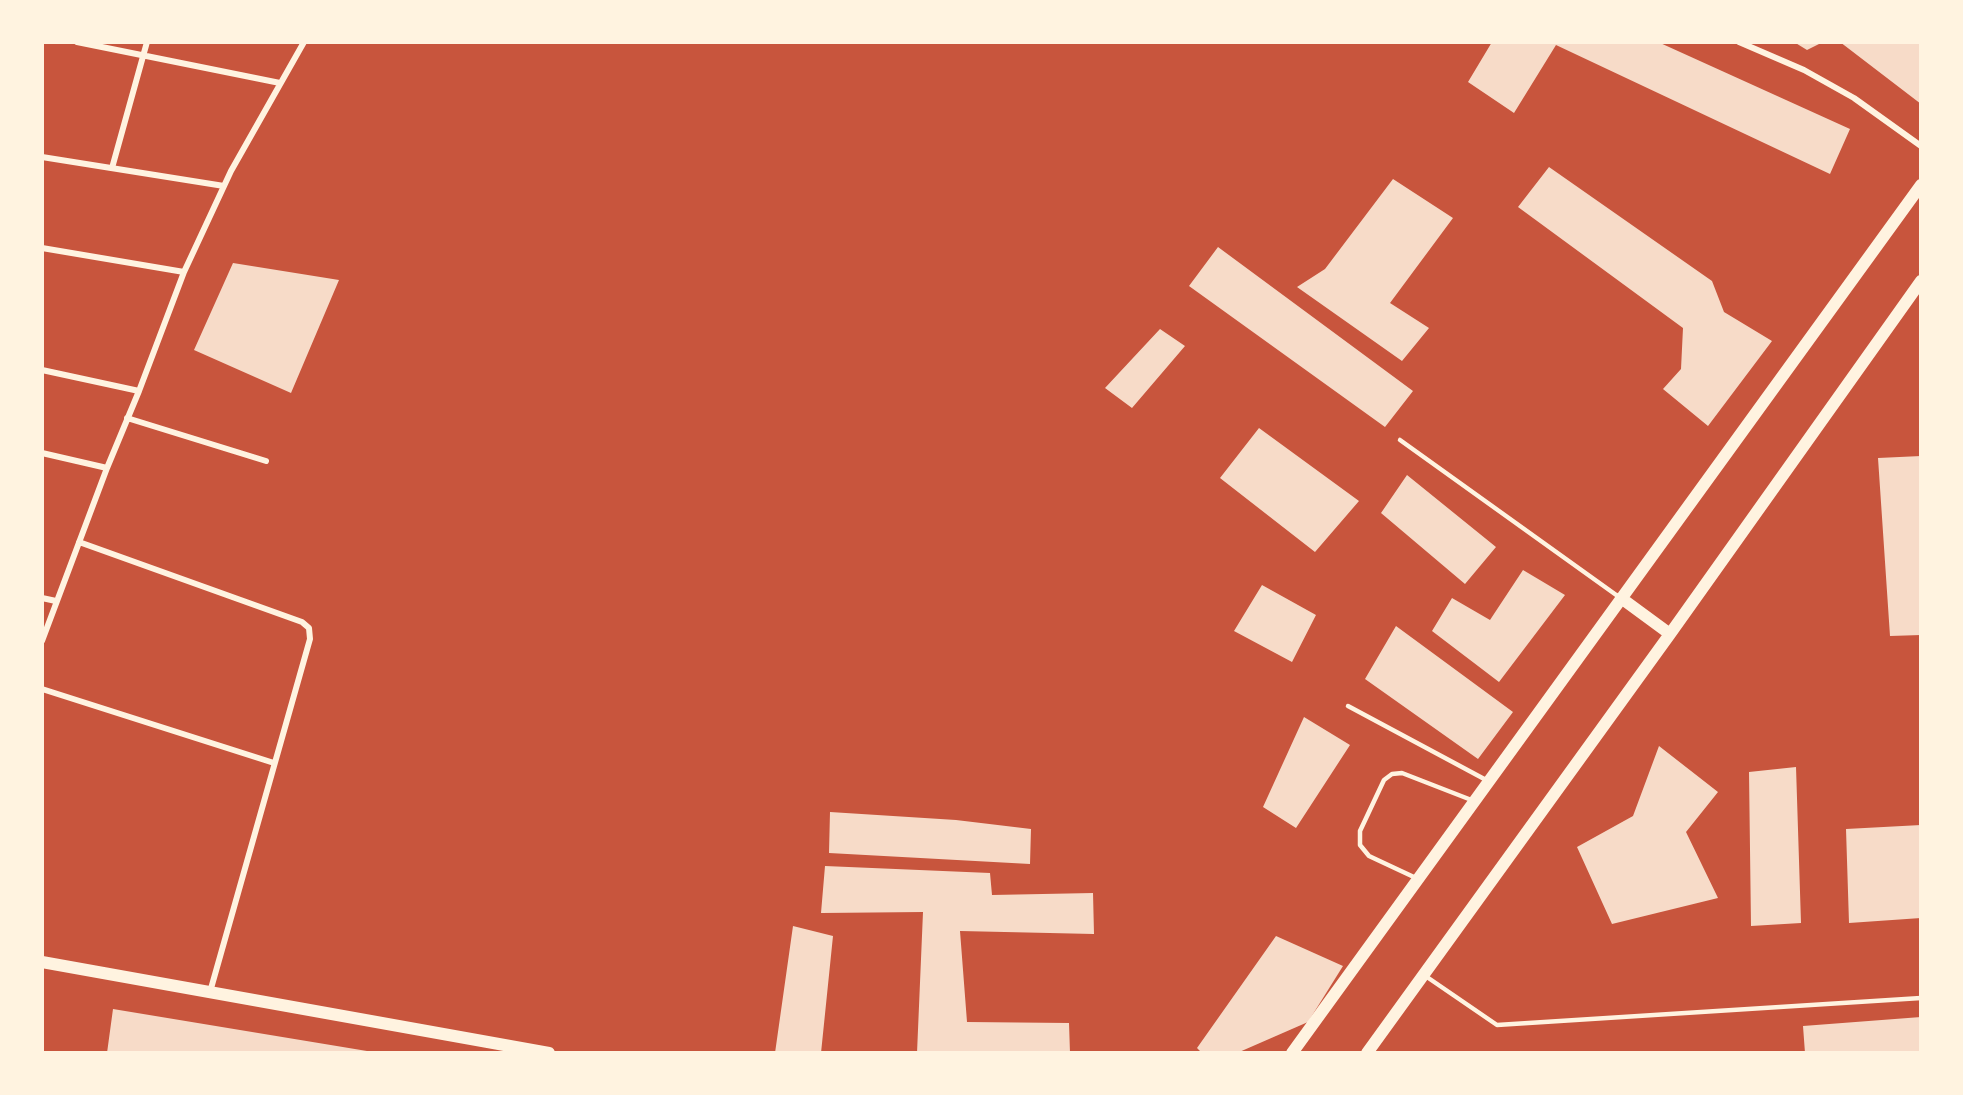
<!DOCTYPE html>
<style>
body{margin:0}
#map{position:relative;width:1963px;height:1095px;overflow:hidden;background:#c8553d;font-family:Arial,sans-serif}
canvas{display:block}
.frame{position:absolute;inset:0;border:44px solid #fff3e0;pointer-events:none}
</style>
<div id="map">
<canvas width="1963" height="1095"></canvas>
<div class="frame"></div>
</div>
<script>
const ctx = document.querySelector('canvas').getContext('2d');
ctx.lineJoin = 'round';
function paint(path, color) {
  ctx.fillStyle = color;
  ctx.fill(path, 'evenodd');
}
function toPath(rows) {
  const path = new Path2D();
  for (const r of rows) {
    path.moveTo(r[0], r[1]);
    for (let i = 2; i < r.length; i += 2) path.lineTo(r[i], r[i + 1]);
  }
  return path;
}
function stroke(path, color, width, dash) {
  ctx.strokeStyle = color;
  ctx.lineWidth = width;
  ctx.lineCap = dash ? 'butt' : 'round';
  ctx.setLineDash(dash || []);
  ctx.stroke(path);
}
const building = toPath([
 [1492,42,1658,42,1850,129,1830,174,1556,45,1514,113,1468,82],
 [1794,42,1823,42,1807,50],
 [1840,42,1921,42,1921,104],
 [1549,167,1712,281,1724,312,1772,341,1708,426,1663,389,1681,369,1683,328,1518,207],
 [1393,179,1453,218,1390,303,1429,328,1402,361,1297,287,1325,269],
 [1218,247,1413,391,1385,427,1189,286],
 [233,263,339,280,291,393,194,350],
 [1160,329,1185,346,1132,408,1105,388],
 [1259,428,1359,501,1315,552,1220,478],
 [1921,456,1921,635,1890,636,1878,458],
 [1407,475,1496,547,1465,584,1381,513],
 [1523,570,1565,595,1499,682,1432,631,1452,598,1490,620],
 [1262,585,1316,615,1292,662,1234,631],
 [1396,626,1513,712,1478,759,1365,679],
 [1304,717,1350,745,1296,828,1263,807],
 [1659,746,1718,792,1686,832,1718,898,1612,924,1577,847,1633,816],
 [1796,767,1801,923,1751,926,1749,772],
 [830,812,956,820,1031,829,1030,864,829,853],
 [1921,825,1921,918,1849,923,1846,829],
 [825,866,990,873,992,895,1093,893,1094,934,960,931,967,1022,1069,1023,1070,1053,917,1053,923,912,821,913],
 [793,926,833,936,821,1053,775,1053],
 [1276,936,1343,966,1308,1022,1237,1053,1202,1053,1197,1048],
 [113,1009,373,1052,373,1053,107,1053],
 [1921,1017,1921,1053,1805,1053,1803,1026]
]);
const service = toPath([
 [1400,440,1619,597],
 [1348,706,1488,781],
 [1416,878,1369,856,1360,845,1360,831,1384,780,1392,774,1402,773,1474,801],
 [1424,975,1497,1025,1921,998]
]);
const minor = toPath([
 [77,42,280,83],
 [1739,42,1804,70,1854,98,1921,146],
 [42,157,224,186],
 [112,168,147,42],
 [42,248,184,272],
 [42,370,139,391],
 [127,418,266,461],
 [42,453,107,468],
 [79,542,302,622,309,628,310,639,210,992],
 [42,598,56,601],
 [42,641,107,468,139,391,184,272,231,171,304,42],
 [42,689,274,763]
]);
const secondary = toPath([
 [1621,598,1670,634],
 [42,962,549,1053],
 [1292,1053,1921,185],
 [1367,1053,1670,634,1921,281]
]);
paint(building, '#f7dbc8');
stroke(service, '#fff3e0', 4.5);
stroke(minor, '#fff3e0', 6);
stroke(secondary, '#fff3e0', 12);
</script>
